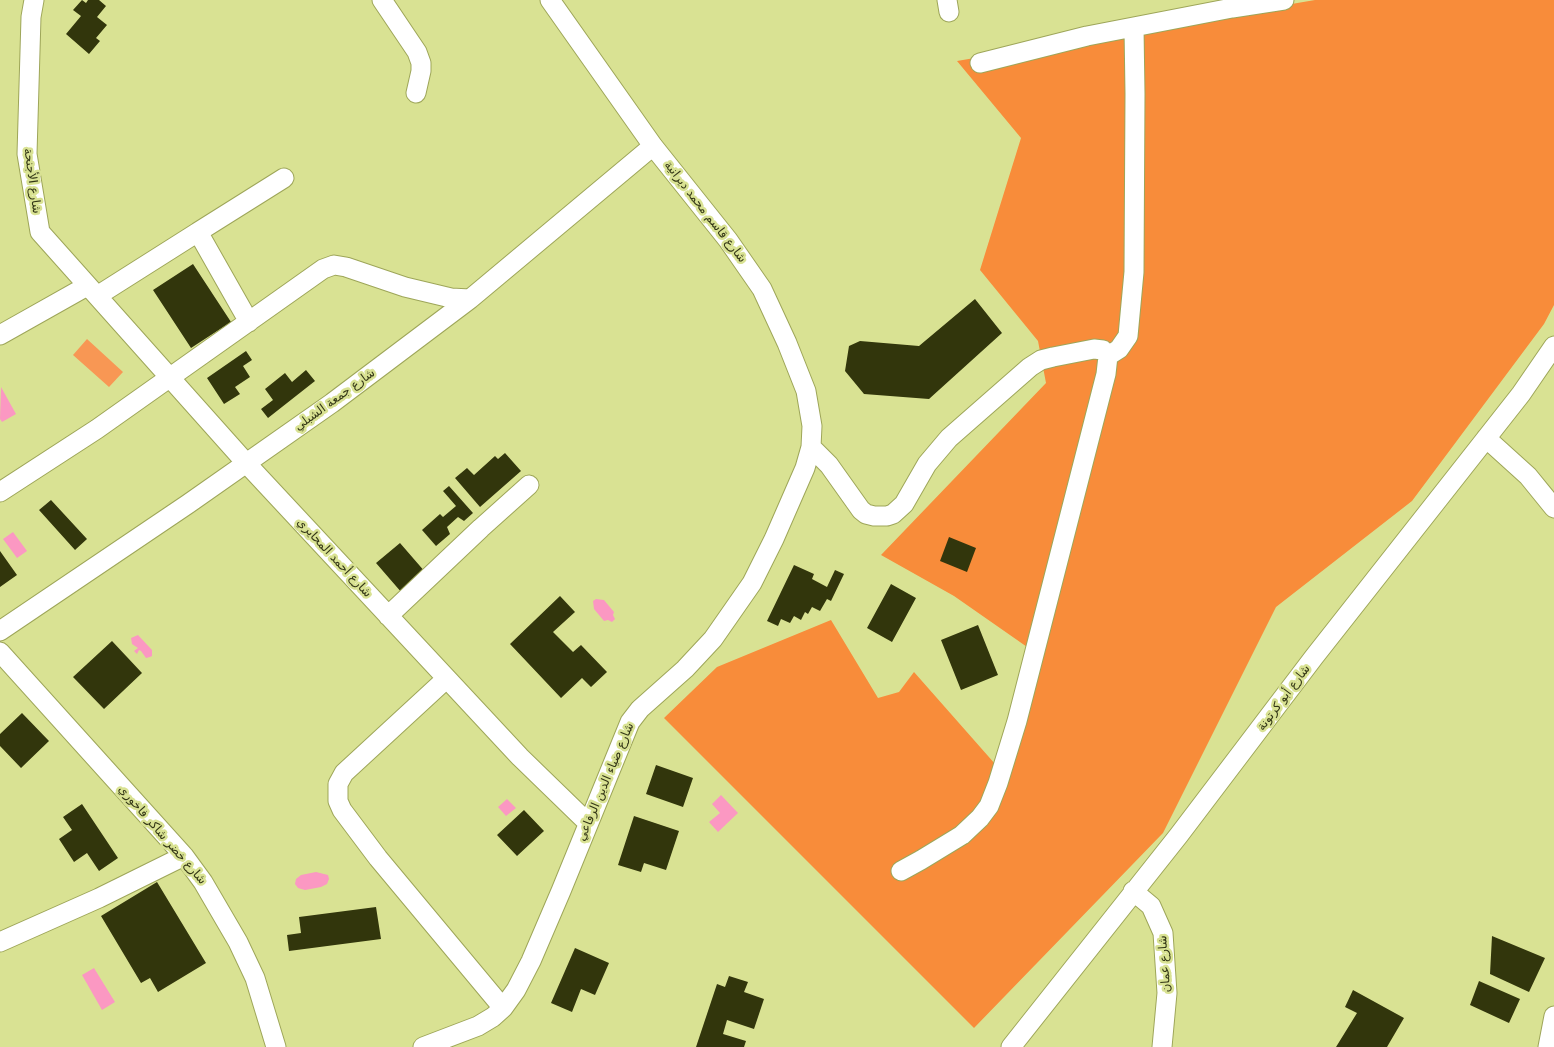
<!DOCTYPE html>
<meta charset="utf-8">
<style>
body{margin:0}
canvas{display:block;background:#d9e293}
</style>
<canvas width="1554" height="1047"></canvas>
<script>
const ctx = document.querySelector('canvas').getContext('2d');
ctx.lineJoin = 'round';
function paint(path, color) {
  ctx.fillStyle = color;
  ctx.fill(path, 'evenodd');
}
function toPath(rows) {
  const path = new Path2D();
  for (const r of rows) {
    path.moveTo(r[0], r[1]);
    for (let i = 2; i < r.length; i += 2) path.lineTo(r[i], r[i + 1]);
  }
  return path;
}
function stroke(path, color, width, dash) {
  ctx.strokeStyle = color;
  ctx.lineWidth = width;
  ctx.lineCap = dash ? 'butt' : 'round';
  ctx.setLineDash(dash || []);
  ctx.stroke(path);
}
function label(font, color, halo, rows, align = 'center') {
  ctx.font = font + ' "DejaVu Sans",Cairo,sans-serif';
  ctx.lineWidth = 5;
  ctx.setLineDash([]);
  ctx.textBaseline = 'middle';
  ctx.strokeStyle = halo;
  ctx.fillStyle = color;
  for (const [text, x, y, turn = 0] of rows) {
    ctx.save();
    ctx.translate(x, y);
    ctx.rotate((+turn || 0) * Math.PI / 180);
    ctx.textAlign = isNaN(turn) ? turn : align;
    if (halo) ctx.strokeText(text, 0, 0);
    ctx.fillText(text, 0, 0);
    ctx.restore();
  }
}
const green = toPath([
 [87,339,123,372,109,387,73,355]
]);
const forest = toPath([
 [1315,0,1554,0,1554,305,1544,324,1412,501,1276,607,1163,833,974,1028,664,718,717,667,831,620,878,698,899,692,914,672,1003,773,1030,649,954,596,881,555,1046,383,1038,341,980,270,1021,138,957,61]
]);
const water = toPath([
 [1,387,16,414,2,422,0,419],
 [13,532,27,551,17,558,3,539],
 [596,599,604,600,614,612,613,615,615,619,612,622,608,620,604,621,594,609,593,601],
 [138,635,152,650,152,656,150,657,146,658,141,651,139,650,137,654,134,651,138,648,132,644,131,638],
 [721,795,738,813,718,832,709,822,720,813,712,804],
 [507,799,516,808,506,816,498,807],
 [316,872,328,875,329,879,327,884,321,887,305,890,298,888,295,884,296,879,301,875],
 [94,968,115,1002,102,1010,82,975]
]);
const building = toPath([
 [82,0,86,3,88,0,99,0,106,6,97,17,107,25,96,38,100,41,89,54,66,34,81,16,73,10],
 [193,264,231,322,191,348,153,290],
 [975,299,1002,333,929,399,864,394,845,371,849,346,860,341,919,346],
 [246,351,252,360,243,366,250,377,235,387,240,394,224,404,207,378],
 [306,370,315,381,268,418,261,409,273,400,265,389,285,373,292,382],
 [505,453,521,471,480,507,455,478,467,468,474,475,495,456,498,459],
 [449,486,473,513,464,521,458,517,447,527,450,534,436,546,422,530,440,514,443,517,456,506,443,491],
 [51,500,87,539,75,550,39,510],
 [949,537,976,548,967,572,940,561],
 [400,543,426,573,402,593,376,563],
 [0,551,17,575,0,587],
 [794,565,814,574,812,579,827,587,835,570,844,574,831,601,827,599,820,611,812,607,808,614,805,612,801,620,794,616,790,623,781,619,778,626,767,621],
 [891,584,916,598,892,642,867,628],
 [560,596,575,612,553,632,573,652,581,645,607,672,591,687,582,678,561,698,510,644],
 [978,625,998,675,961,690,941,640],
 [112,641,142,673,104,709,73,677],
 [22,713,49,741,21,768,0,746,0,734],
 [656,765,693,778,683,807,646,794],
 [82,804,118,858,99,871,87,853,74,862,59,839,72,830,63,817],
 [524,810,544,831,517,856,497,835],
 [634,816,679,831,666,870,644,863,641,872,618,865],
 [157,882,206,963,158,992,150,978,141,983,101,916],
 [376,907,381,939,289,951,287,935,301,933,299,917],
 [1492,936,1545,958,1529,992,1490,974],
 [575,948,609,963,595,995,581,989,572,1012,551,1003],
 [729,976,748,982,744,992,764,999,754,1029,727,1020,723,1034,746,1041,744,1047,696,1047,717,984,725,987],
 [1479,981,1520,999,1509,1023,1470,1005],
 [1353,990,1404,1018,1387,1047,1336,1047,1357,1013,1345,1007]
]);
const minor = toPath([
 [34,0,31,17,27,154,40,232,247,464,520,757,588,823],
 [382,0,417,52,421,63,421,71,416,93],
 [947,0,949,12],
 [980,63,1087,36,1232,8,1284,0],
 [97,296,198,232],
 [249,322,198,232,284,178],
 [0,335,87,286],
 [1108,356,1119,349,1128,336,1134,272,1135,94,1134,27],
 [1486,438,1528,476,1554,508],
 [811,447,829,465,861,510,866,514,874,516,887,516,893,514,904,504,927,464,949,438,1030,367,1041,360,1053,357,1094,349,1103,350,1108,356,1106,374,1017,721,998,783,989,806,980,818,962,835,921,860,901,871],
 [0,492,97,429,323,269,334,265,346,267,405,287,451,298,470,299],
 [388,616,481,528,529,485],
 [0,631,188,504,332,403,470,299,653,146],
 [0,652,184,856,203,882,238,942,255,978,276,1047],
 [446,679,344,773,338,784,338,801,342,810,378,858,503,1008],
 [1133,891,1151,906,1163,933,1167,993,1162,1047],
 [0,942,99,898,184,856],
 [423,1047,478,1026,493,1017,503,1008,516,990,531,961,561,891,630,722,640,709,685,669,713,639,752,583,774,539,805,468,811,447,812,426,806,391,787,343,762,289,728,240,653,146,550,0],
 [1011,1047,1179,835,1314,657,1521,394,1554,346],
 [1548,1047,1554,1016]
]);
const streetNames = [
 ["شارع الأجنحة",32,181,82],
 ["شارع قاسم محمد ديرانية",705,212,52],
 ["شارع جمعة الشبلي",335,400,-36],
 ["شارع أحمد المحايري",334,558,47],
 ["شارع أبو كرتونة",1284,698,-53],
 ["شارع ضياء الدين الرفاعي",606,782,-67],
 ["شارع خضر شاكر فاخوري",162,835,49],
 ["شارع عمان",1165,964,-94]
];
paint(green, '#f89754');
paint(forest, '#f88c3a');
paint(water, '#fb98c2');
paint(building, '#32360c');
stroke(minor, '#9ea659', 21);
stroke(minor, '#fff', 19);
label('12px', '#333616', '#d9e293', streetNames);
</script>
